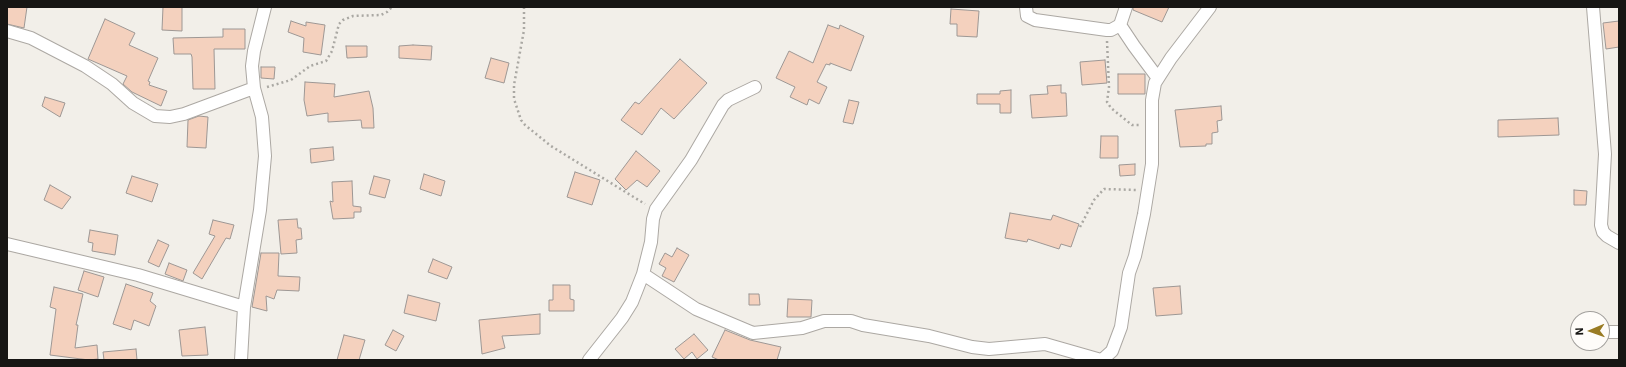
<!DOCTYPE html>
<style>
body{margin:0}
#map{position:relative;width:1626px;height:367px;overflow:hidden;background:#f2efe9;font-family:"IBM Plex Sans",sans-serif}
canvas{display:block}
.frame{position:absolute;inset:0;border:8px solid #171614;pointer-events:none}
.north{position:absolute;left:1570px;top:311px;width:40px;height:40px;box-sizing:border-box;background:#fefcf9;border:1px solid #a2a09d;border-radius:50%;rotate:268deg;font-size:11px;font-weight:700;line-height:16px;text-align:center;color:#171614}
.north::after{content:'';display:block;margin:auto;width:14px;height:18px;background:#997b23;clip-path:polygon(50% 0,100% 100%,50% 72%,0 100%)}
</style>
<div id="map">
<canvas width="1626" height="367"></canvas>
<div class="frame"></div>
<div class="north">N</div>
</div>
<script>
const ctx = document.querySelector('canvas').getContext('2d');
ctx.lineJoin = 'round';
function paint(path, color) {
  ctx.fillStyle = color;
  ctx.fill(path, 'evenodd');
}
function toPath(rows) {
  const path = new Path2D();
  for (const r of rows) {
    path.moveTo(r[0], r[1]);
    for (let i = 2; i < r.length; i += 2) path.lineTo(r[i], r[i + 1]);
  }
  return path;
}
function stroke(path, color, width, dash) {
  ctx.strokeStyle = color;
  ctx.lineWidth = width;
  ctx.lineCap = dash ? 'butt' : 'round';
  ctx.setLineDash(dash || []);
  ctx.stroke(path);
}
const building = toPath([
 [7,7,27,7,24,28,7,24,7,7],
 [163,7,182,7,182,31,162,30,163,7],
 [1133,7,1169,7,1162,22,1133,10,1133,7],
 [951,9,979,11,977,37,957,36,957,24,950,24,951,9],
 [105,19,135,33,129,45,158,58,148,81,150,82,149,85,167,91,161,106,132,92,123,84,127,76,88,59,105,19],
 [291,21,306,26,306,22,325,25,321,55,303,52,304,38,288,32,291,21],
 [1619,21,1619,47,1606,49,1603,23,1619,21],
 [828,25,839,29,840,25,864,36,851,71,830,63,830,65,826,64,817,82,827,87,819,104,809,99,807,105,790,97,795,87,776,78,789,51,813,63,828,25],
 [223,29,245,29,245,49,214,49,215,89,193,89,192,57,191,54,174,54,173,38,223,37,223,29],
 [413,45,432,46,431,60,399,58,399,46,413,45],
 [346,46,367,46,367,57,347,58,346,46],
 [491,58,509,63,504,83,485,78,491,58],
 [680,59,707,83,674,119,661,108,642,135,621,120,635,102,639,104,680,59],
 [1105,60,1107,83,1082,85,1080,62,1105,60],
 [261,67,275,67,274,79,261,78,261,67],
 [1118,74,1145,74,1145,94,1118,94,1118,74],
 [305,82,335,84,334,97,369,91,373,108,374,128,362,128,361,120,328,122,328,113,307,116,304,100,305,82],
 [1061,85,1061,93,1066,93,1067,116,1032,118,1030,95,1048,94,1047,86,1061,85],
 [1011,90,1011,113,1000,113,1000,104,977,104,977,94,1000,94,1000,91,1011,90],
 [45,97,65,103,60,117,42,106,45,97],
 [849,100,859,102,853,124,843,122,849,100],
 [1221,106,1222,120,1217,121,1218,132,1212,133,1212,144,1206,144,1206,146,1180,147,1175,110,1221,106],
 [199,116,208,117,206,148,187,147,188,120,199,116],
 [1558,118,1559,135,1498,137,1498,120,1558,118],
 [1101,136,1118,136,1118,158,1100,158,1101,136],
 [333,147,334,160,311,163,310,149,333,147],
 [636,151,660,171,647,187,637,180,626,190,615,179,636,151],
 [1135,164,1135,175,1120,176,1119,165,1135,164],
 [575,172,600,180,592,205,567,197,575,172],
 [424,174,445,181,441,196,420,189,424,174],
 [132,176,158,184,152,202,126,193,132,176],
 [374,176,390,180,385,198,369,194,374,176],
 [352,181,353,206,361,207,361,212,354,212,354,218,333,219,330,201,333,202,332,182,352,181],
 [50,185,71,197,62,209,44,200,50,185],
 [1574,190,1587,191,1586,205,1574,205,1574,190],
 [1010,213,1051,220,1053,215,1079,224,1071,247,1061,244,1059,249,1028,239,1027,242,1005,238,1010,213],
 [297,219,298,228,301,228,302,239,296,240,297,253,281,254,278,220,297,219],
 [213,220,234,225,230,239,226,238,202,279,193,273,215,236,209,234,213,220],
 [90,230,118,235,115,255,92,251,93,243,88,242,90,230],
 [158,240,169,245,159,267,148,262,158,240],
 [677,248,689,255,674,282,662,276,666,268,659,264,665,253,672,257,677,248],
 [261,253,279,253,278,276,300,277,299,291,277,290,274,299,266,296,267,311,252,307,261,253],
 [433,259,452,267,447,279,428,272,433,259],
 [169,263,187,270,183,281,165,274,169,263],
 [84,271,104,277,98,297,78,290,84,271],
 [126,284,153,293,150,301,156,306,149,326,134,320,131,330,113,324,126,284],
 [553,285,570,285,570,299,574,300,574,311,549,311,549,300,553,300,553,285],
 [1180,286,1182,314,1156,316,1153,288,1180,286],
 [54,287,83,294,76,325,78,325,75,348,97,345,98,359,89,360,50,355,56,309,50,307,54,287],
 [749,294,759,294,760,305,749,305,749,294],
 [408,295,440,303,436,321,404,313,408,295],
 [788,299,812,300,811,317,787,317,788,299],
 [540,314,540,334,502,336,505,348,482,354,479,320,540,314],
 [205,327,208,355,182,356,179,330,205,327],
 [393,330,404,336,396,351,385,345,393,330],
 [725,330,750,340,781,347,777,360,719,360,712,357,725,330],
 [694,334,708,350,697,359,692,352,684,359,675,349,694,334],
 [344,335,365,340,359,360,337,360,344,335],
 [136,349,137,360,104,360,103,352,136,349]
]);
const path = toPath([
 [524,7,524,30,514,85,514,99,521,120,525,125,551,146,645,204],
 [1107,41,1109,87,1107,102,1111,108,1132,125,1141,125],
 [267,87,291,80,310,66,326,61,332,51,339,24,343,20,353,16,381,15,387,12,392,7],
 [1080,227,1094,200,1104,189,1136,190]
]);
const street = toPath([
 [1026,7,1027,16,1035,20,1107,30,1111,30,1120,25,1126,7],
 [1593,7,1605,154,1601,225,1603,232,1607,236,1619,243],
 [1120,25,1134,46,1157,77],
 [7,31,31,38,85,66,112,84,133,103,155,116,170,117,184,114,254,88],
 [7,244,138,275,244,307],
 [643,274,696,309,753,333,802,328,824,321,851,321,863,325,929,336,972,347,989,349,1045,344,1101,360],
 [1602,332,1619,332],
 [241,360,244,307,260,210,265,156,262,117,254,88,252,66,254,51,265,7],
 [589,360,622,318,632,302,643,274,651,242,653,219,656,209,691,160,723,105,728,100,755,87],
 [1102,360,1112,351,1121,327,1129,273,1135,256,1144,214,1152,164,1152,100,1155,83,1171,58,1210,7]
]);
paint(building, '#f4d1be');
stroke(building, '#9d9794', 1);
stroke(street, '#aca8a3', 14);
stroke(path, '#aaa8a3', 2.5, [2, 3]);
stroke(street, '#fff', 12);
</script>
